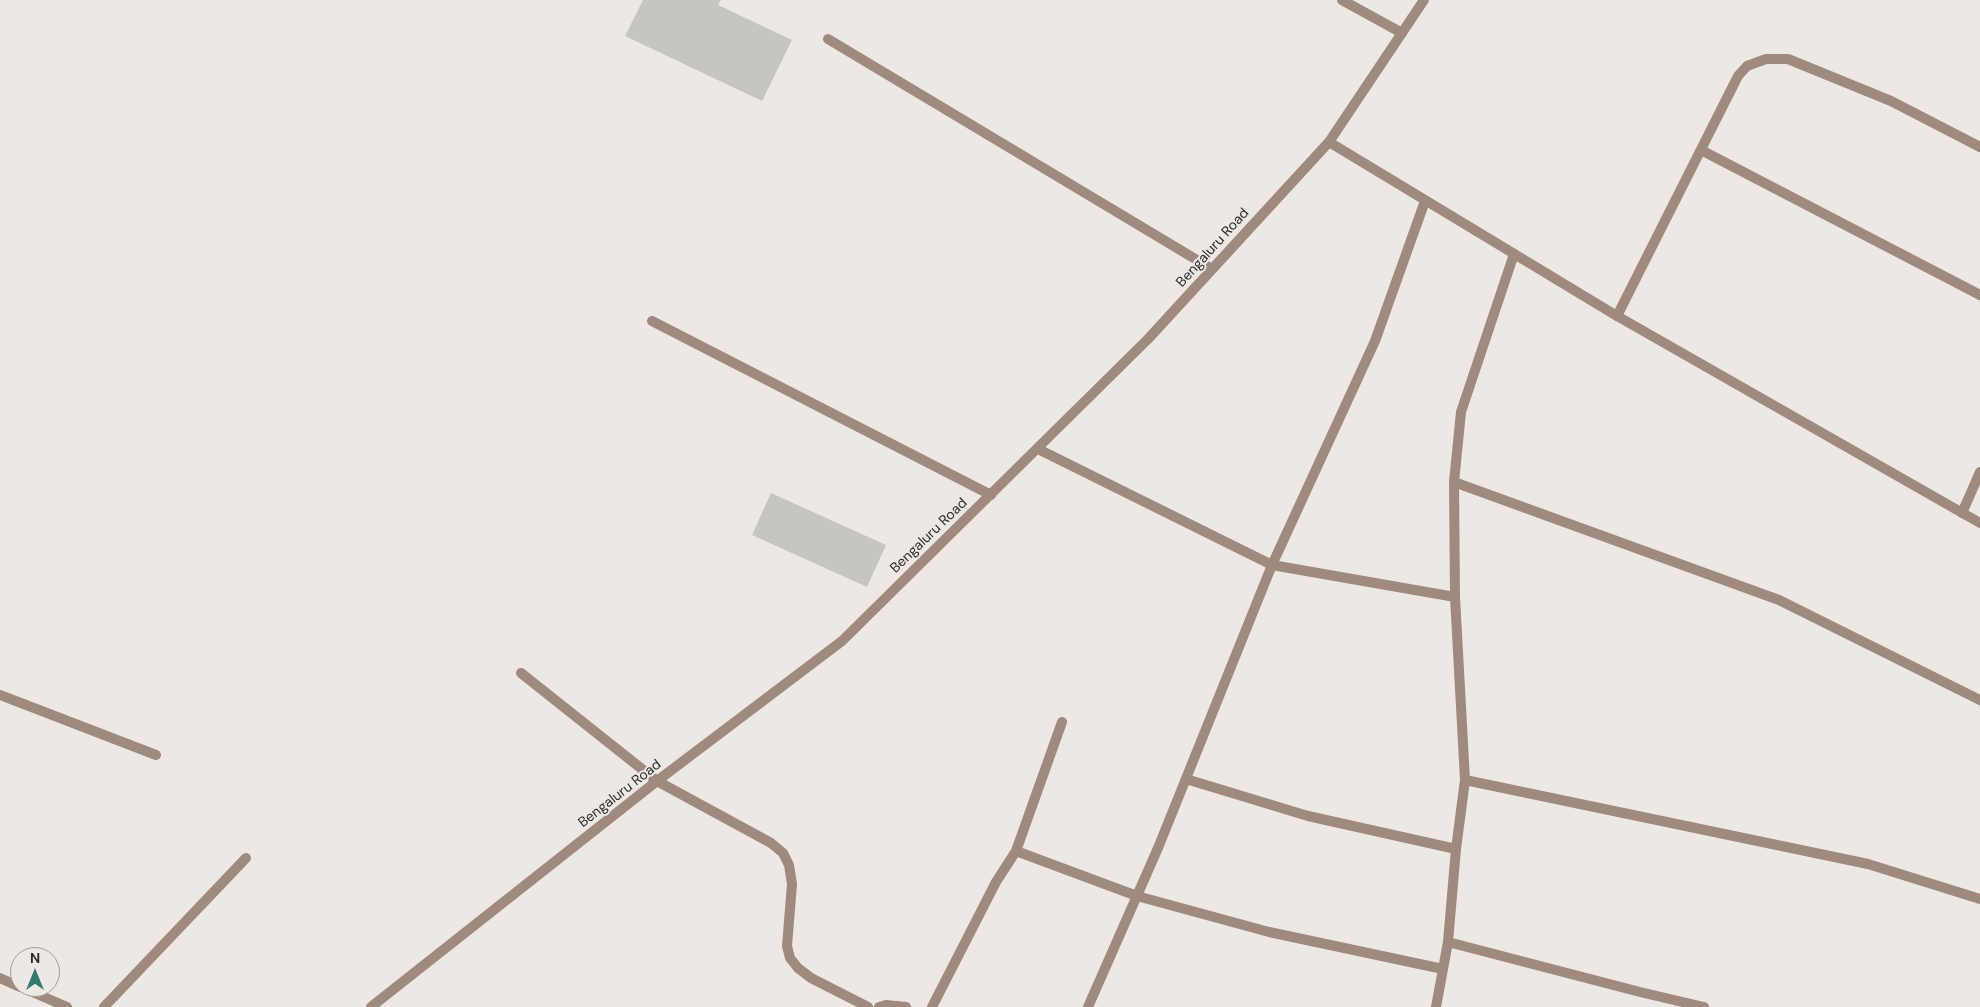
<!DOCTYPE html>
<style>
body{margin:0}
#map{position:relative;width:1980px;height:1007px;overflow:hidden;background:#ede8e4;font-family:"DM Sans",sans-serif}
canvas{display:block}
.north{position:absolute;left:10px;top:947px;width:50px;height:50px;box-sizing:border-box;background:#ede8e4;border:1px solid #a19d9a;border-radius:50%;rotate:0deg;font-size:14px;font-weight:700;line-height:20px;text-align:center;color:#2e2c2b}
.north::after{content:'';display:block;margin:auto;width:18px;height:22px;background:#357a6f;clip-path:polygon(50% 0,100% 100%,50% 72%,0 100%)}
</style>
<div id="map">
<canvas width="1980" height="1007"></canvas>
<div class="north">N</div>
</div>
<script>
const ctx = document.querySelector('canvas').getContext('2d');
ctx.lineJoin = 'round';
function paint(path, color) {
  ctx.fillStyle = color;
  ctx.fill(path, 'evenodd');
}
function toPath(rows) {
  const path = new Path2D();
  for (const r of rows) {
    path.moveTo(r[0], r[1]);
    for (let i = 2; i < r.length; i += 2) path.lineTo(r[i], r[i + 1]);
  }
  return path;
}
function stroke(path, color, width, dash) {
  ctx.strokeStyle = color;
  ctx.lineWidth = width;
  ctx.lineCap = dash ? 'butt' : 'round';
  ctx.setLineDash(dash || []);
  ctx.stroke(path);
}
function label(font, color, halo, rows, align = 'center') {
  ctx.font = font + ' "DM Sans",sans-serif';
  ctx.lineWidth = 4;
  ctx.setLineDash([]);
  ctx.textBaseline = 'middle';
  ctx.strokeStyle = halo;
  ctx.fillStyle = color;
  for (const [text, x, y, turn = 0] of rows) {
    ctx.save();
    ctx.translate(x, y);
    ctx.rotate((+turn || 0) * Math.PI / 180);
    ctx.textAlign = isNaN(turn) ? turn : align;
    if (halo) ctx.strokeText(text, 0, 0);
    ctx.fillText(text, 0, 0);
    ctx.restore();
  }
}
const building = toPath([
 [643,0,721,0,718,5,792,40,762,101,625,36],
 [771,493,886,545,867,587,752,535]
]);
const service = toPath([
 [828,39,1212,269],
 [652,321,991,495]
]);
const minor = toPath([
 [1342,0,1402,33],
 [1701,150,1980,295],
 [1617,316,1738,76,1747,66,1766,59,1788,59,1891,101,1980,147],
 [1038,449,1272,565,1455,597],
 [1454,482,1779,600,1980,700],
 [1962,513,1980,472],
 [521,673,657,781,771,843,783,853,789,865,792,884,787,946,790,958,798,968,811,978,868,1007],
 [0,695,156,755],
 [1186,779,1308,816,1456,849],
 [1465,780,1868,864,1980,899],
 [1016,851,1137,896,1269,932,1443,969],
 [1448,942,1640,992,1704,1007],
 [0,978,20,987],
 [21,987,67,1007],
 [104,1007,246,858],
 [879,1007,886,1005,906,1007],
 [932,1007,996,882,1016,851,1062,722],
 [1088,1007,1158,848,1272,565,1375,341,1425,201],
 [1436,1007,1448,942,1456,849,1465,780,1455,597,1454,482,1461,412,1514,254]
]);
const tertiary = toPath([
 [1329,142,1617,316,1980,523],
 [371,1007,657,781,842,641,1148,339,1329,142,1424,0]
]);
const streetNames = [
 ["Bengaluru Road",1213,248,-48],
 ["Bengaluru Road",929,536,-44],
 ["Bengaluru Road",620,794,-38]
];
paint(building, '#c7c5c0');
stroke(service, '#a0897e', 10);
stroke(minor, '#a0897e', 10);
stroke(tertiary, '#a0897e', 10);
label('14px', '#2e2c2b', '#ede8e4', streetNames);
</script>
